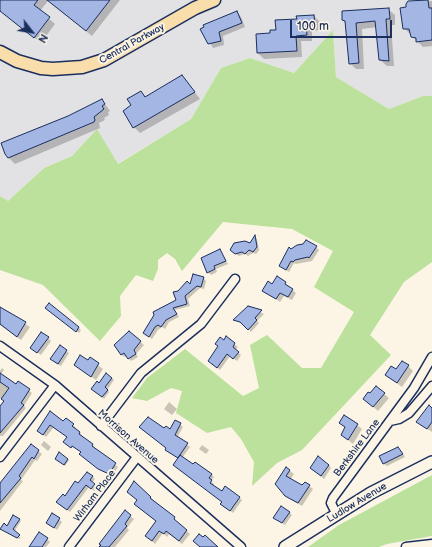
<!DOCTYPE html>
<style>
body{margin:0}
#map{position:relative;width:432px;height:547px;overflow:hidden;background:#fcf5e5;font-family:"Balsamiq Sans",sans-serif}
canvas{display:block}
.north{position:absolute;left:12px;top:12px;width:40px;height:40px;-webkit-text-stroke:3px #fcf5e5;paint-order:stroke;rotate:121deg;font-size:11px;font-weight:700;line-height:16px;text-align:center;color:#1b2f5e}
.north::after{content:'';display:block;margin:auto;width:14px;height:18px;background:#1b2f5e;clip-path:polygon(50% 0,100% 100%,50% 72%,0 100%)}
.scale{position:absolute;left:290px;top:20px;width:102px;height:18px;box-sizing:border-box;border:2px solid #1b2f5e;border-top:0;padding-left:5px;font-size:12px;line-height:14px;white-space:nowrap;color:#1b2f5e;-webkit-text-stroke:3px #fcf5e5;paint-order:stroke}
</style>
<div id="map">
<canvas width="432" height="547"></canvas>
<div class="north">N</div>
<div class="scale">100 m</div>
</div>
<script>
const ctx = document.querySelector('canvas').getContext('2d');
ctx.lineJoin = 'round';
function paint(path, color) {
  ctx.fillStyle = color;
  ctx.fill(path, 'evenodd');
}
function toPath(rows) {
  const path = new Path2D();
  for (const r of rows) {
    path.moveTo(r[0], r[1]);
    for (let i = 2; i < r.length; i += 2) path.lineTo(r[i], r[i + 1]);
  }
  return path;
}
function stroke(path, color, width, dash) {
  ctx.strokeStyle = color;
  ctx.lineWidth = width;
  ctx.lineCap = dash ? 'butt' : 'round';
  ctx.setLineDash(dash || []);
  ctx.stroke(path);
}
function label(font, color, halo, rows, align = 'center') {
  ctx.font = font + ' "Balsamiq Sans",sans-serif';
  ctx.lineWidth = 4;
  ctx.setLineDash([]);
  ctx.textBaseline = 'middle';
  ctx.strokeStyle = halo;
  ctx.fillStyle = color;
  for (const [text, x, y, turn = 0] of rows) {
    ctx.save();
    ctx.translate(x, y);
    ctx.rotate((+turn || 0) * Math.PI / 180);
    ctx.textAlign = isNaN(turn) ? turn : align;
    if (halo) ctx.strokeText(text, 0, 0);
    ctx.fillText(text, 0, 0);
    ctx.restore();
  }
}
const built = toPath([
 [0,0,432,0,432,96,423,96,389,109,336,77,333,30,294,73,250,58,221,68,191,119,117,164,97,129,72,156,44,168,8,201,0,196]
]);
const green = toPath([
 [333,30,336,77,389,109,423,96,432,96,432,262,404,282,370,335,391,355,302,450,277,463,252,486,254,462,241,439,231,427,207,433,176,413,182,391,171,388,147,401,132,398,147,378,185,349,243,396,259,388,250,345,267,335,302,368,321,368,354,312,314,287,333,251,292,229,223,222,182,271,175,259,167,253,158,260,158,269,153,281,136,275,120,296,121,316,100,341,43,285,0,270,0,196,8,201,44,168,72,156,97,129,118,164,191,119,221,68,250,58,294,73],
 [432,475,432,536,387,544,379,547,308,547,339,525]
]);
const shadow = toPath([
 [0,0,120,0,92,36,48,1,40,11,55,24,41,43,0,11],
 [432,1,432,46,423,47,404,28,409,2],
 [388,9,395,15,395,25,391,25,394,66,387,66,380,60,377,27,362,29,364,69,356,69,350,63,346,23,343,20],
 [237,12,241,17,245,27,223,36,224,45,213,48,202,29],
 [314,16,320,22,320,30,312,31,312,41,301,41,302,57,264,59,258,53,271,34,298,20],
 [182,76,200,99,140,133,134,127,141,92,146,97],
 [102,100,110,111,108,112,109,115,104,118,105,120,99,123,100,128,15,164,9,158,68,117],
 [255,236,257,239,259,250,256,254,253,253,248,256,245,254,239,256,234,253,250,245],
 [316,247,319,250,312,261,296,264,294,263,289,272,283,268,291,250],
 [220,251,228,264,216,269,217,272,211,275,208,272],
 [203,278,206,281,204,289,200,288,188,299,190,306,175,310,179,317,169,322,165,329,162,327,158,330,152,339,144,333,190,286],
 [285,283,296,293,292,300,284,296,280,302,263,290,273,285],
 [0,307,30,327,21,340,0,325],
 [248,307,264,314,257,321,259,323,251,332,244,325,235,320],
 [49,311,78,327,81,330,79,333],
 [129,332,144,345,136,354,138,357,131,361,127,356,124,357,121,354],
 [48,338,51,341,41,355,34,350],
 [226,338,238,347,235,350,241,355,237,361,230,356,220,370,212,363],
 [60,346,69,353,61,366,54,362],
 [90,359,103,369,96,380,75,365,88,362],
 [408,366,413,371,402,387,386,375],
 [2,368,4,370,0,375,0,371],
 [112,378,114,380,107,390,109,392,104,399,94,391,99,384],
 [0,379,16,386,18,382,32,393,24,406,26,408,3,436,0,436,0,408,5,401,0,398],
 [376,387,389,398,378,411,369,403,370,395],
 [169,402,177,409,172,415,164,409],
 [432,409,432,432,417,422],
 [50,412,64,423,66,420,73,425,76,428,75,429,82,435,81,437,95,447,94,449,118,467,112,476,102,471,83,457,82,452,66,443,68,437,54,427,46,437,41,433],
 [176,421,183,427,177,438,190,447,182,458,211,474,214,477,211,481,214,484,213,486,222,492,239,498,242,500,233,513,224,506,223,502,174,465,179,459,169,452,164,429,171,430],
 [340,423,357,425,362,429,353,444,342,435,346,428],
 [44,441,51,447,48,451,41,445],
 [31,445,42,454,37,461,35,460,21,480,23,481,0,511,0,485],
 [202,445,209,450,206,454,199,449],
 [401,451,405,457,387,466,384,464,381,457],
 [60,454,69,460,65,466,57,460],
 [329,465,331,468,324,479,311,468],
 [286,468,294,474,290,480,303,487,309,486,313,489,302,506,290,499,276,484],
 [92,476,95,479,92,483,97,487,94,491,89,487,70,512,60,505,79,485],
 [150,497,190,534,182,544,169,534,167,537,163,533,155,544,147,536,157,522,139,508],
 [125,512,134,519,127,528,129,530,115,547,98,547],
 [289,512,292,515,285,525,277,520],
 [52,514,62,522,57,530,50,525],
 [19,519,21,521,14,532,21,538,19,539,3,530],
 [47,539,50,542,46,547,30,547]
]);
const building = toPath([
 [0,0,38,0,34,5,50,17,34,38,0,11,0,0],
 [47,0,110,0,86,31,47,0],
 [428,0,429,8,432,8,432,40,416,42,416,38,411,37,409,29,403,29,400,8,406,7,406,4,408,1,428,0],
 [389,8,390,19,386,19,389,61,379,60,375,21,356,23,359,63,349,64,345,21,342,20,342,11,389,8],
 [237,11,242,23,219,32,221,41,208,44,200,29,204,27,203,25,237,11],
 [314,15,315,25,306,25,307,35,296,36,297,51,257,53,256,34,270,33,270,30,276,30,275,20,297,19,296,16,314,15],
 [182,75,195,92,133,128,123,111,131,105,127,99,141,91,145,97,182,75],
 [102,99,105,104,102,106,104,109,94,117,95,120,94,122,8,158,5,154,1,143,68,116,102,99],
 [255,235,257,247,253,252,249,250,245,254,242,252,235,254,230,250,234,243,245,241,250,243,255,235],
 [306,240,317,246,309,258,308,257,295,260,293,262,291,261,286,270,279,266,289,247,291,249,297,245,303,244,306,240],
 [220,249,226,261,214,266,215,269,207,273,201,258,220,249],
 [193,274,204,277,201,287,197,286,185,296,187,304,173,308,177,314,166,320,161,327,158,325,155,327,149,337,143,333,154,315,153,312,176,300,173,292,178,291,187,281,190,284,193,274],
 [277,276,286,282,285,284,293,289,288,297,280,293,276,299,262,291,268,281,272,284,277,276],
 [49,303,79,327,76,332,45,308,49,303],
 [248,306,262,310,255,318,257,320,248,330,240,322,233,320,248,306],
 [0,307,26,322,17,337,0,324,0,307],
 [129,331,141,341,134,350,136,354,128,359,124,353,121,355,114,345,129,331],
 [41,332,49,337,37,353,30,348,41,332],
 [226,336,235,343,233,347,239,352,233,359,227,354,217,368,208,361,218,346,215,344,220,337,224,340,226,336],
 [60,345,67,350,58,364,50,359,60,345],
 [80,355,88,360,90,357,99,363,91,377,74,365,80,355],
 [402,361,409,365,397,383,385,375,391,366,396,369,402,361],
 [0,373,16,384,18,381,30,389,21,403,24,405,0,433,0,406,4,401,1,399,9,388,0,382,0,373],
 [106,373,112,378,105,387,108,390,102,397,91,389,97,381,99,383,106,373],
 [376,386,385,393,373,407,363,399,368,392,370,393,376,386],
 [429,405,432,408,432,422,427,429,416,422,429,405],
 [50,411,63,421,66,418,74,424,72,426,80,432,79,434,93,444,92,446,116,463,109,474,98,469,79,454,81,452,72,446,71,448,63,442,67,437,50,425,43,435,37,431,50,411],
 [344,415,358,424,348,440,341,435,345,427,339,423,344,415],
 [148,417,164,428,166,426,170,429,175,420,181,423,175,435,188,443,178,458,165,450,166,448,139,427,148,417],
 [31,444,39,450,34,459,32,457,19,476,21,478,0,503,0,483,31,444],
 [398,447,403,454,383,464,379,456,398,447],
 [59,452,68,459,64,465,55,459,59,452],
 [180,455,193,464,195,462,212,474,209,478,212,480,210,483,222,491,225,486,240,497,230,511,220,504,222,502,173,465,180,455],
 [318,456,329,465,321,476,310,468,318,456],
 [286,467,290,470,286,476,302,485,305,482,310,485,298,503,285,496,275,484,286,467],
 [87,472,93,476,90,480,95,484,91,489,86,485,67,510,56,502,63,494,65,496,75,481,78,483,87,472],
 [134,481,151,497,150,498,175,517,174,519,187,530,179,541,166,531,164,534,159,531,152,541,145,536,156,521,134,504,137,500,127,492,134,481],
 [281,506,290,512,282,523,273,518,281,506],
 [125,510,131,515,125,524,127,526,109,547,99,547,101,545,99,544,125,510],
 [52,513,60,518,54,528,46,523,52,513],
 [13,515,20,519,13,529,20,535,17,538,0,529,4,523,7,526,13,515],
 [39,532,48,538,42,547,29,547,39,532],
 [199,534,203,537,205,535,218,547,200,547,193,541,199,534]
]);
const street = toPath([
 [0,346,55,385,241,547],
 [390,421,399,419,409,413,432,386],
 [101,426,141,373,201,324,235,279],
 [0,457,55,385],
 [337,515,331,503,333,498,414,388,432,357],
 [69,547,137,457],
 [406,547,432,544]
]);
const secondary = toPath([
 [285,547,371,493,432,462]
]);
const primary = toPath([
 [0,52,17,61,41,68,53,69,82,67,104,60,195,8,214,0]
]);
const streetNames = [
 ["Central Parkway",132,44,-29],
 ["Morrison Avenue",128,437,41],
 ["Berkshire Lane",357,448,-53],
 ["Wirham Place",95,496,-53],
 ["Ludlow Avenue",357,503,-31]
];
paint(built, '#e2e2e5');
paint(green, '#bbe19c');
paint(shadow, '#0003');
paint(building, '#a4b6e4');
stroke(building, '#1b2f5e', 1);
stroke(street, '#1b2f5e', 11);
stroke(secondary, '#1b2f5e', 14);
stroke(primary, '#1b2f5e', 15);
stroke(street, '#fcf5e5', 8);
stroke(secondary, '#fcf5e5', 11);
stroke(primary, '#f9ddab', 12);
label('10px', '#1b2f5e', '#fcf5e5', streetNames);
</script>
